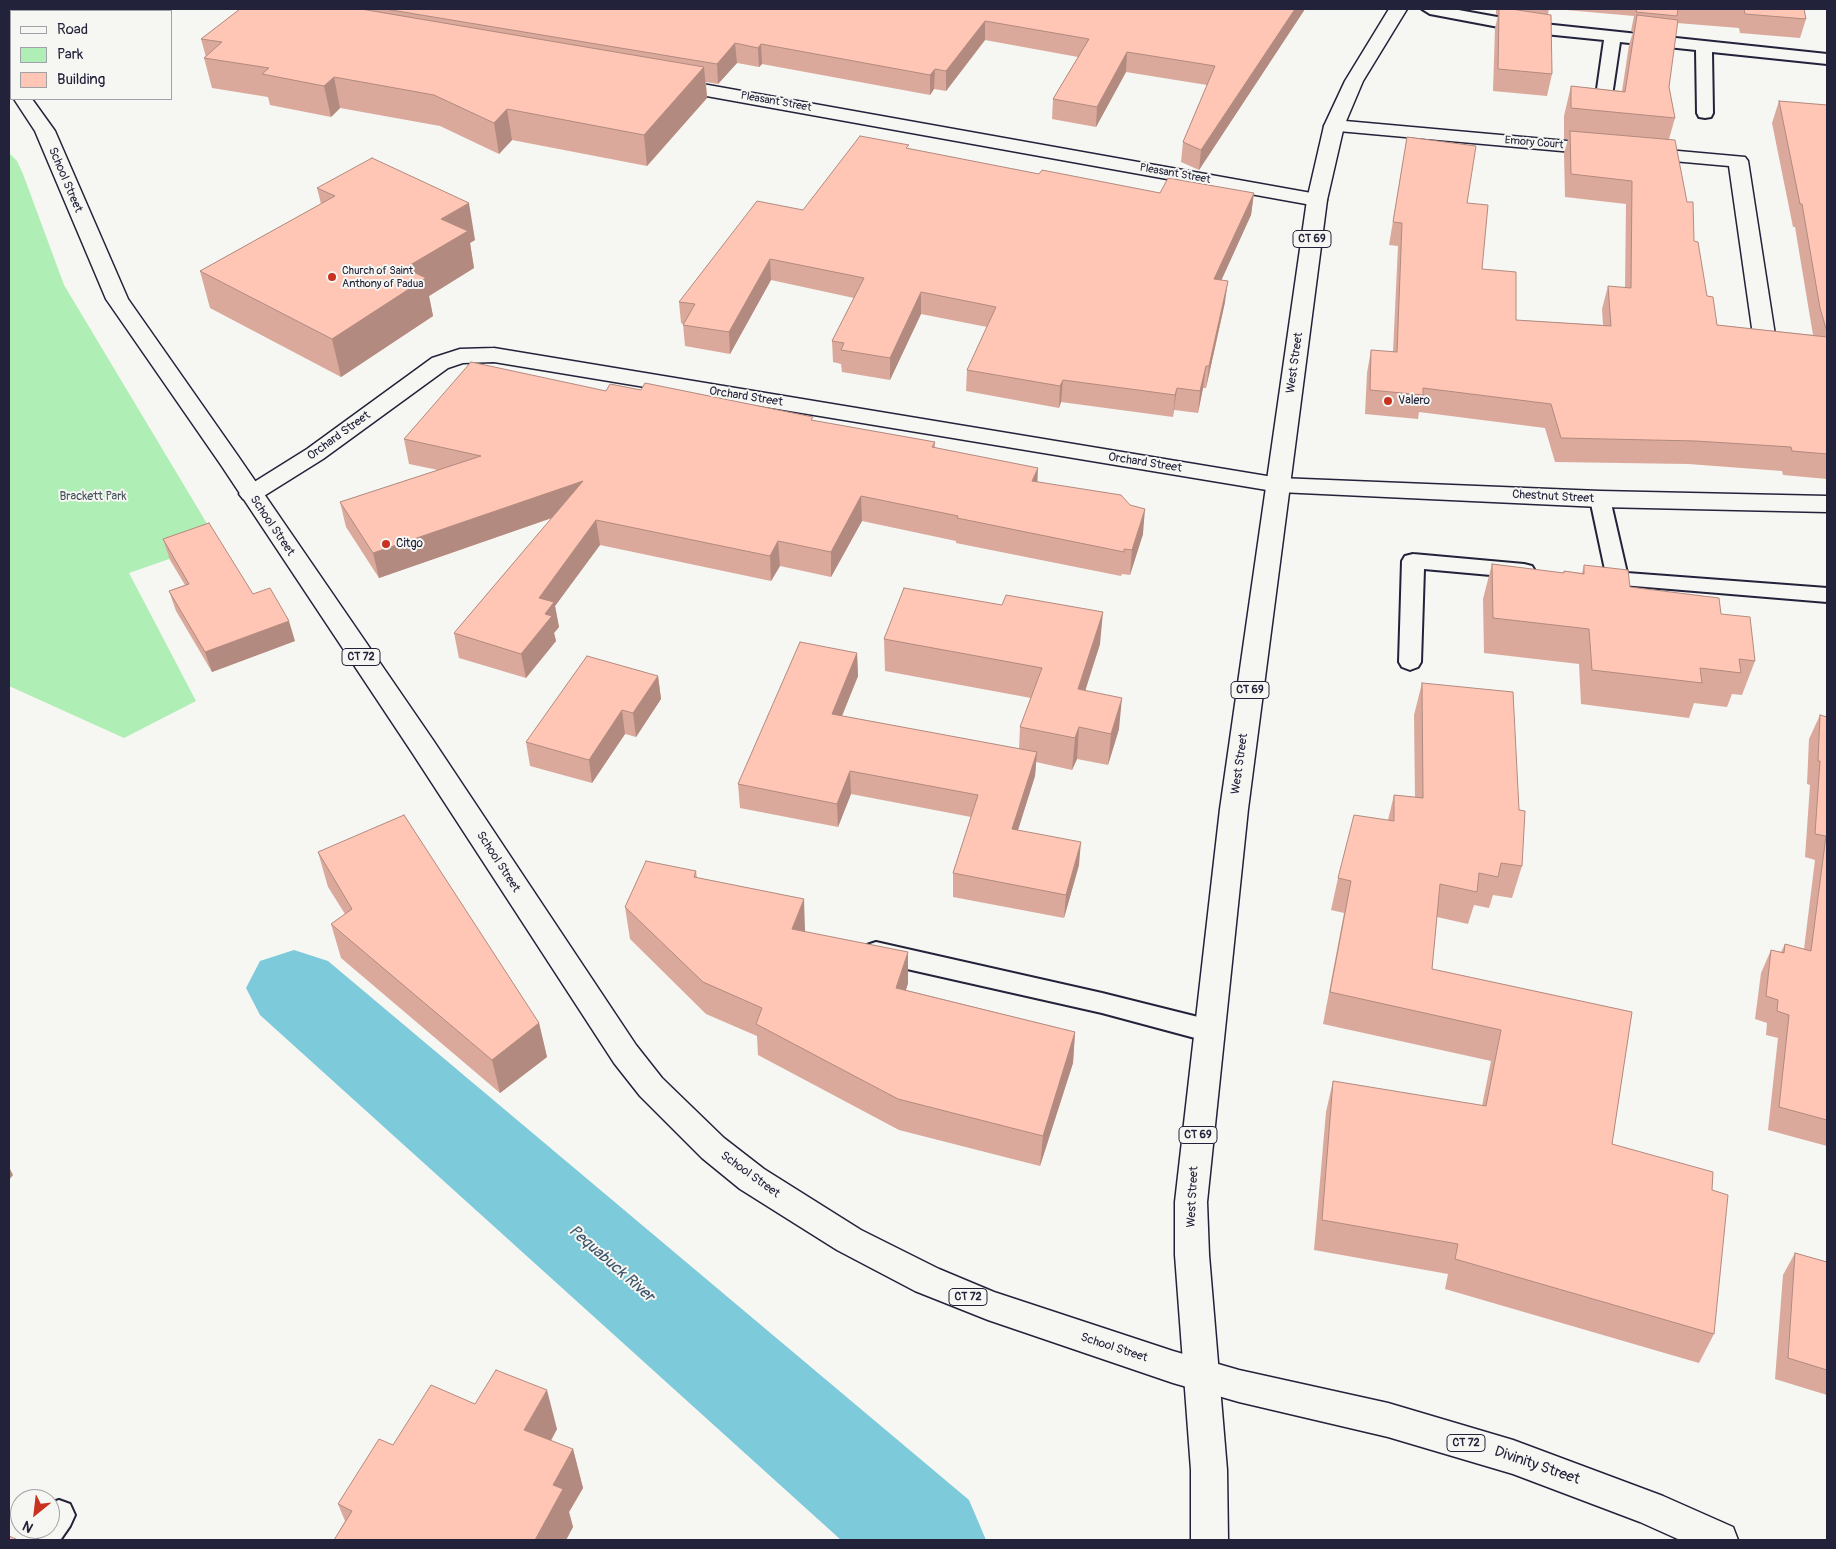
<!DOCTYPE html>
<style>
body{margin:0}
#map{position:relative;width:1836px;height:1549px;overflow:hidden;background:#f6f6f2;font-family:Pangolin,sans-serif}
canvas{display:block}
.frame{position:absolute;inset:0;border:10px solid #22223b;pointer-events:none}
.legend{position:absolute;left:10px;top:10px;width:162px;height:90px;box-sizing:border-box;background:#f6f6f2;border:1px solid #a1a1a9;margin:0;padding:6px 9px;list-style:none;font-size:15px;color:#22223b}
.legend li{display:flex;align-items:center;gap:10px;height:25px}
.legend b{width:25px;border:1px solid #a1a1a9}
.north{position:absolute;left:10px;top:1489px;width:50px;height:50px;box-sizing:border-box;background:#f6f6f2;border:1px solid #a1a1a9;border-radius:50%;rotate:209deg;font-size:14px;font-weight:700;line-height:20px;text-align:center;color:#22223b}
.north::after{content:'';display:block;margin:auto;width:18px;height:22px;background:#c8321e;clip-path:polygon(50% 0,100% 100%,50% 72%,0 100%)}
</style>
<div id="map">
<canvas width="1836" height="1549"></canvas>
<div class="frame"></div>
<ul class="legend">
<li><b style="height:6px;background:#f6f6f2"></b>Road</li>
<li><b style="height:14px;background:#afeeb5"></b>Park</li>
<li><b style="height:14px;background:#ffc5b5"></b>Building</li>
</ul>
<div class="north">N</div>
</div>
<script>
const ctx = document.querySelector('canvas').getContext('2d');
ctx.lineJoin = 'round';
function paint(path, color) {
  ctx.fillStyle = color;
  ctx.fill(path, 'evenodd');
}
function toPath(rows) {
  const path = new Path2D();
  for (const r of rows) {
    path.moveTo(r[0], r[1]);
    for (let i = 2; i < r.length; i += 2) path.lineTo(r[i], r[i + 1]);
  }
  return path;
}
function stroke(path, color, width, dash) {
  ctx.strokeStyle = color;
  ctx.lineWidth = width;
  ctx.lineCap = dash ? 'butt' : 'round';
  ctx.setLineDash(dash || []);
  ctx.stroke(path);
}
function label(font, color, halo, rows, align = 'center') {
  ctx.font = font + ' Pangolin,sans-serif';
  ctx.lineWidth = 4;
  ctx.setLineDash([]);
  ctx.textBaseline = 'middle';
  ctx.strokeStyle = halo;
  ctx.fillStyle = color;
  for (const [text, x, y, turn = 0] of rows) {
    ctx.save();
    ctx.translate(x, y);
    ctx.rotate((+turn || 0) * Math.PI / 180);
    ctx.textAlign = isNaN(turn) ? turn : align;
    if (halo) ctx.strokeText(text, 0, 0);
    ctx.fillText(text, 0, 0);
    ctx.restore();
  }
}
const green = toPath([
 [9,153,17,161,23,174,64,285,218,542,129,573,196,701,124,738,9,686]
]);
const river = toPath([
 [294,950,328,961,969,1500,986,1540,841,1540,260,1015,246,988,260,961,294,950]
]);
const lane = toPath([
 [1422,9,1453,9,1525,22,1827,54,1827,64,1712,52,1713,113,1711,117,1705,118,1699,117,1697,113,1696,50,1620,42,1612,96,1604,101,1596,96,1604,40,1525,32,1430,14,1422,9],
 [1600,492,1607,494,1610,499,1627,573,1827,588,1827,602,1610,584,1607,579,1590,499,1593,494,1600,492],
 [1413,554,1524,564,1532,566,1535,571,1532,576,1524,578,1424,569,1421,662,1418,667,1410,670,1402,667,1399,662,1402,561,1405,556,1413,554],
 [876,942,1102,993,1210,1020,1219,1023,1223,1031,1219,1039,1210,1042,1102,1013,876,962,867,959,863,952,867,945,876,942],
 [59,1500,70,1504,75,1515,70,1526,61,1539,39,1539,34,1529,50,1529,50,1503,59,1500]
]);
const street = toPath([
 [669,78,1317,194,1324,196,1327,200,1324,204,1317,206,662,88,660,84,662,80,669,78],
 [1334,120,1745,157,1748,161,1775,335,1772,340,1764,342,1756,340,1753,335,1729,166,1327,130,1324,126,1327,122,1334,120],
 [494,348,1279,478,1600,491,1827,496,1827,512,1600,507,1279,492,494,362,463,363,448,368,323,459,259,499,251,502,243,499,239,494,243,489,307,449,432,358,460,349,494,348]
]);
const secondary = toPath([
 [101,9,122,9,120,11,99,11,101,9],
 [11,62,11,74,9,75,9,63,11,62]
]);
const primary = toPath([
 [1389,9,1407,9,1363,81,1344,126,1327,200,1248,809,1207,1202,1209,1255,1227,1470,1228,1540,1191,1540,1191,1470,1175,1255,1175,1202,1220,809,1307,200,1324,126,1345,81,1389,9]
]);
const highway = toPath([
 [9,71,11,72,11,87,9,86,9,71],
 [14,99,32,99,55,131,128,299,238,456,433,740,636,1045,662,1078,724,1138,764,1169,861,1230,939,1269,994,1292,1173,1351,1239,1370,1388,1403,1513,1440,1663,1496,1733,1527,1738,1540,1680,1540,1640,1522,1513,1474,1388,1437,1239,1402,1173,1383,988,1320,915,1291,837,1250,740,1189,702,1158,640,1096,614,1063,413,754,221,465,106,299,35,131,14,99]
]);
const wall = toPath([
 [240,9,1305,9,1199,170,1181,162,1183,142,1207,85,1126,72,1096,127,1052,119,1053,99,1078,57,985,40,946,91,934,89,930,95,762,64,759,67,737,63,718,84,706,82,707,98,647,166,512,140,499,154,440,126,340,108,331,117,270,105,268,97,212,88,204,58,206,57,201,39],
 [1496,9,1549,9,1548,14,1552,74,1547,96,1493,91,1495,28,1498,15,1496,15],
 [1555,9,1804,9,1806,19,1800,38,1740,33,1739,28,1677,23,1669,87,1675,118,1669,139,1707,296,1717,325,1813,335,1795,227,1793,227,1772,123,1779,101,1827,105,1827,479,1783,475,1782,471,1688,464,1555,462,1545,428,1419,412,1418,419,1365,414,1367,373,1371,350,1393,352,1398,246,1389,245,1407,137,1467,203,1482,269,1516,320,1603,325,1602,309,1608,286,1625,288,1626,204,1565,197,1564,153,1568,139,1564,139,1564,116,1571,86,1622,91,1629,45,1633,32,1631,31,1634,16],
 [909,149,1039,174,1160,193,1254,193,1251,215,1221,280,1225,302,1206,388,1203,388,1198,413,1174,410,1173,417,1061,402,1059,408,966,391,967,370,987,327,921,314,890,380,842,372,841,364,833,362,832,341,854,298,771,280,730,354,685,346,683,324,681,323,679,302,803,210],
 [317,188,475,240,470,243,474,268,429,296,433,316,341,377,210,308,200,271,321,204],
 [641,390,935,442,935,448,1037,482,1143,534,1130,575,1122,574,1121,576,956,543,956,541,862,521,831,577,780,566,771,581,600,545,555,606,559,627,554,633,556,641,526,678,459,658,454,633,552,518,379,578,346,527,340,502,438,470,409,464,404,439,606,391],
 [163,539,253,594,295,641,212,672,176,611,169,591,185,585,170,560],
 [1492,564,1563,573,1564,571,1582,573,1584,565,1630,587,1721,614,1755,661,1742,695,1732,694,1727,707,1694,703,1689,718,1581,704,1579,664,1484,653,1483,599],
 [884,639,1100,644,1085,690,1119,729,1108,765,1077,759,1072,770,1036,762,1035,776,1018,830,1079,865,1064,918,953,897,953,873,971,817,851,794,838,827,740,808,738,784,857,653,858,676,842,716,1019,749,1020,727,1031,698,885,671],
 [658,676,661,699,636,737,625,734,592,783,530,766,526,742],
 [1422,683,1522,866,1512,898,1493,895,1489,908,1474,905,1468,924,1437,917,1432,969,1632,1012,1612,1144,1712,1190,1714,1334,1699,1363,1445,1289,1448,1274,1314,1250,1326,1112,1333,1081,1482,1106,1491,1061,1323,1024,1344,913,1331,910,1338,878,1388,820,1394,795,1415,797,1414,715],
 [1820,715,1827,717,1827,1146,1768,1130,1778,1038,1766,1035,1767,1023,1755,1019,1761,973,1771,950,1781,952,1785,944,1804,949,1815,860,1805,857,1810,785,1807,784,1809,739],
 [318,852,539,1023,547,1057,500,1093,341,958,331,924,345,914,328,887],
 [696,871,697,878,805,930,805,931,908,983,906,990,1075,1032,1073,1063,1040,1166,899,1130,758,1055,757,1036,706,1014,630,939,625,907],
 [1795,1253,1827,1262,1827,1395,1775,1379,1783,1275],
 [475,1404,557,1429,551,1441,573,1449,583,1488,569,1512,573,1527,566,1540,334,1540,345,1521,338,1504,393,1445]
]);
const shadedWall = toPath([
 [1295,9,1305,9,1199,170,1201,150],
 [985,21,985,40,946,91,946,71],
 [735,43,737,63,718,84,717,64],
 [761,44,762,64,759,67,758,48],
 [1127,52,1126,72,1096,127,1097,107],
 [704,67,707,98,647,166,644,135],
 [935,69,934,89,930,95,930,75],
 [334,77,340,108,331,117,324,86],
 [507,109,512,140,499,154,494,123],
 [1254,193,1251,215,1212,301,1214,279],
 [469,203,475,240,470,243,474,268,429,296,433,316,341,377,332,339,405,268,441,219],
 [770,259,771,280,730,354,729,332],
 [1228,281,1225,302,1206,388,1209,366],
 [921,292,921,314,890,380,890,358],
 [1206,366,1203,388,1198,413,1200,391],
 [1063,380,1061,402,1059,408,1060,386],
 [1177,388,1174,410,1173,417,1175,395],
 [1038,468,1037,493,1032,481],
 [583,481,586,506,379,578,373,553],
 [861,496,862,521,831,577,831,552],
 [1145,509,1143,534,1130,575,1132,550],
 [596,520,600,545,555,606,559,627,554,633,556,641,526,678,521,654,539,598],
 [778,541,780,566,771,581,770,556],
 [1103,612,1100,644,1076,720,1078,689],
 [289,621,295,641,212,672,205,652],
 [857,653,858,676,833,738,832,714],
 [658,676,661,699,636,737,633,713],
 [1122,698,1119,729,1108,765,1111,734],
 [622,710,625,734,592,783,589,760],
 [1079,727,1077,759,1072,770,1075,738],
 [1037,752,1035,776,1011,852,1012,829],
 [850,771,851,794,838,827,837,804],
 [1081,842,1079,865,1064,918,1066,895],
 [804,899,805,930,794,960,792,929],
 [908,952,908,983,897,1019,896,988],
 [539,1023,547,1057,500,1093,492,1060],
 [1075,1032,1073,1063,1040,1166,1043,1136],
 [9,1167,13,1175,9,1180],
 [547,1390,557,1429,535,1468,524,1430],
 [573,1449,583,1488,569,1512,573,1527,566,1540,535,1540,553,1485]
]);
const building = toPath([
 [240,9,361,9,704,67,644,135,507,109,494,123,434,95,334,77,324,86,262,74,269,68,204,58,222,42,201,39,240,9],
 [385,9,1295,9,1201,150,1183,142,1215,66,1127,52,1097,107,1053,99,1089,39,985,21,946,71,935,69,930,75,761,44,758,48,735,43,717,64,385,9],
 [1499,9,1511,9,1551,15,1552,74,1498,69,1499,9],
 [1637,9,1678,9,1677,16,1636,12,1637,9],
 [1741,9,1804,9,1806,19,1745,14,1744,9,1741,9],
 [1637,15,1678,20,1669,87,1675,118,1571,108,1571,86,1625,92,1637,15],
 [1779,101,1827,105,1827,332,1820,308,1802,204,1800,204,1779,101],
 [1570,131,1675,140,1687,202,1693,202,1694,241,1698,242,1707,296,1713,297,1717,325,1827,337,1827,454,1792,451,1791,447,1696,441,1561,438,1551,404,1423,388,1423,395,1370,390,1371,350,1397,352,1402,223,1393,222,1407,137,1476,146,1467,203,1488,205,1482,269,1516,272,1516,320,1611,326,1608,286,1631,288,1632,181,1571,174,1570,131],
 [860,136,909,145,906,148,1039,174,1042,170,1160,193,1168,178,1254,193,1214,279,1228,281,1209,366,1206,366,1200,391,1177,388,1175,395,1063,380,1060,386,967,370,996,307,921,292,890,358,841,350,844,343,832,341,864,278,770,259,729,332,683,325,695,304,679,302,757,201,803,210,860,136],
 [372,158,469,203,441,219,468,231,405,268,426,278,332,339,200,271,335,196,317,188,372,158],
 [471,362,606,391,610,384,641,390,645,383,813,417,811,420,935,442,932,447,1038,468,1032,481,1121,495,1130,505,1145,509,1132,550,1124,549,1124,552,957,518,958,516,861,496,831,552,778,541,770,556,596,520,539,598,554,602,545,614,552,616,521,654,454,633,583,481,373,553,340,502,481,456,404,439,471,362],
 [209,523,253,594,270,588,289,621,205,652,169,591,189,584,163,539,209,523],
 [1492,564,1564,573,1564,571,1584,574,1584,565,1628,570,1630,587,1719,598,1721,614,1750,617,1755,661,1739,659,1741,673,1700,668,1702,683,1592,670,1589,629,1493,618,1492,564],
 [904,588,1002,605,1006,595,1103,612,1078,689,1122,698,1111,734,1079,727,1075,738,1020,727,1042,668,884,639,904,588],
 [800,642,857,653,832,714,1037,752,1012,829,1081,842,1066,895,953,873,978,795,850,771,837,804,738,784,800,642],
 [587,656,658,676,633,713,622,710,589,760,526,742,587,656],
 [1422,683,1513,692,1519,810,1525,811,1522,866,1501,863,1498,877,1479,873,1477,892,1440,884,1432,969,1632,1012,1612,1144,1713,1172,1712,1190,1728,1195,1714,1334,1455,1259,1458,1244,1322,1220,1333,1081,1486,1106,1501,1030,1330,992,1351,881,1338,878,1354,815,1394,821,1394,795,1423,798,1422,683],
 [1820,715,1827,717,1827,1120,1779,1107,1789,1015,1777,1011,1778,1000,1766,996,1771,950,1784,953,1785,944,1811,951,1826,836,1815,834,1820,761,1818,761,1820,715],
 [404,815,539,1023,492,1060,331,924,352,909,318,852,404,815],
 [646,861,696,871,694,877,804,899,792,929,908,952,896,988,1075,1032,1043,1136,898,1099,756,1024,762,1008,703,982,625,907,646,861],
 [1795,1253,1827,1262,1827,1370,1788,1358,1795,1253],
 [496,1370,547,1390,524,1430,573,1449,553,1485,563,1489,535,1540,334,1540,352,1511,338,1504,379,1439,393,1445,431,1385,475,1404,496,1370],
 [9,1536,18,1540,9,1540,9,1536]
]);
const markers = [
 [332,277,5,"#c8321e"],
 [1388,401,5,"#c8321e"],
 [386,544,5,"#c8321e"]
];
const farStreetnames = [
 ["Pleasant Street",776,102,10],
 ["Emory Court",1534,143,5],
 ["Pleasant Street",1175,174,10]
];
const shields = [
 [1312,239,38],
 [361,657,38],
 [1250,690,38],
 [1198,1135,38],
 [968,1297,38],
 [1466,1443,38]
];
const shieldNames = [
 ["CT 69",1312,239],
 ["CT 72",361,657],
 ["CT 69",1250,690],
 ["CT 69",1198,1135],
 ["CT 72",968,1297],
 ["CT 72",1466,1443]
];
const farPoinames = [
 ["Church of Saint",342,271],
 ["Anthony of Padua",342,284]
];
const streetNames = [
 ["School Street",65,180,67],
 ["West Street",1295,363,-82],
 ["Orchard Street",746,397,9],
 ["Orchard Street",339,436,-36],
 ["Orchard Street",1145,463,9],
 ["Chestnut Street",1553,497,3],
 ["School Street",272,526,56],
 ["West Street",1240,764,-82],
 ["School Street",498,862,57],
 ["School Street",750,1175,36],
 ["West Street",1193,1197,-87],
 ["School Street",1114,1348,18]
];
const poiNames = [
 ["Valero",1398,401],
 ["Citgo",396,544]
];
const parkNames = [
 ["Brackett Park",93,497]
];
const nearStreetnames = [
 ["Divinity Street",1537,1466,19]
];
const nearWaternames = [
 ["Pequabuck River",611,1264,41]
];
paint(green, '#afeeb5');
paint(river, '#7ccada');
stroke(lane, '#22223b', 4);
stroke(street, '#22223b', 3);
stroke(secondary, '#22223b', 3);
stroke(primary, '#22223b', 3);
stroke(highway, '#22223b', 3);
paint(lane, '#f6f6f2');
paint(street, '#f6f6f2');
paint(secondary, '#f6f6f2');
paint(primary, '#f6f6f2');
paint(highway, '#f6f6f2');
paint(wall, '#dba99c');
paint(shadedWall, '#b28a7f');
paint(building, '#ffc5b5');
stroke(building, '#b28a7f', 1);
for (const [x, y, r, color] of markers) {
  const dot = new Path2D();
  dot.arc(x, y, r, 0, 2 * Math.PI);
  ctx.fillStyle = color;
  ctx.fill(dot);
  stroke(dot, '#f6f6f2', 2);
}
label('11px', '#22223b', '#f6f6f2', farStreetnames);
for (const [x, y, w] of shields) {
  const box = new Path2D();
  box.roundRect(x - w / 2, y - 8.5, w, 17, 4);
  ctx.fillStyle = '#f6f6f2';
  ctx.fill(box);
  stroke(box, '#22223b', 1);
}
label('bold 11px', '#22223b', null, shieldNames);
label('11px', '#22223b', '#f6f6f2', farPoinames, 'left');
label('12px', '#22223b', '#f6f6f2', streetNames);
label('12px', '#22223b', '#f6f6f2', poiNames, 'left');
label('12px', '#45555a', '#f6f6f2', parkNames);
label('15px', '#22223b', '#f6f6f2', nearStreetnames);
label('italic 16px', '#3d546b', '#f6f6f2', nearWaternames);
</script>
